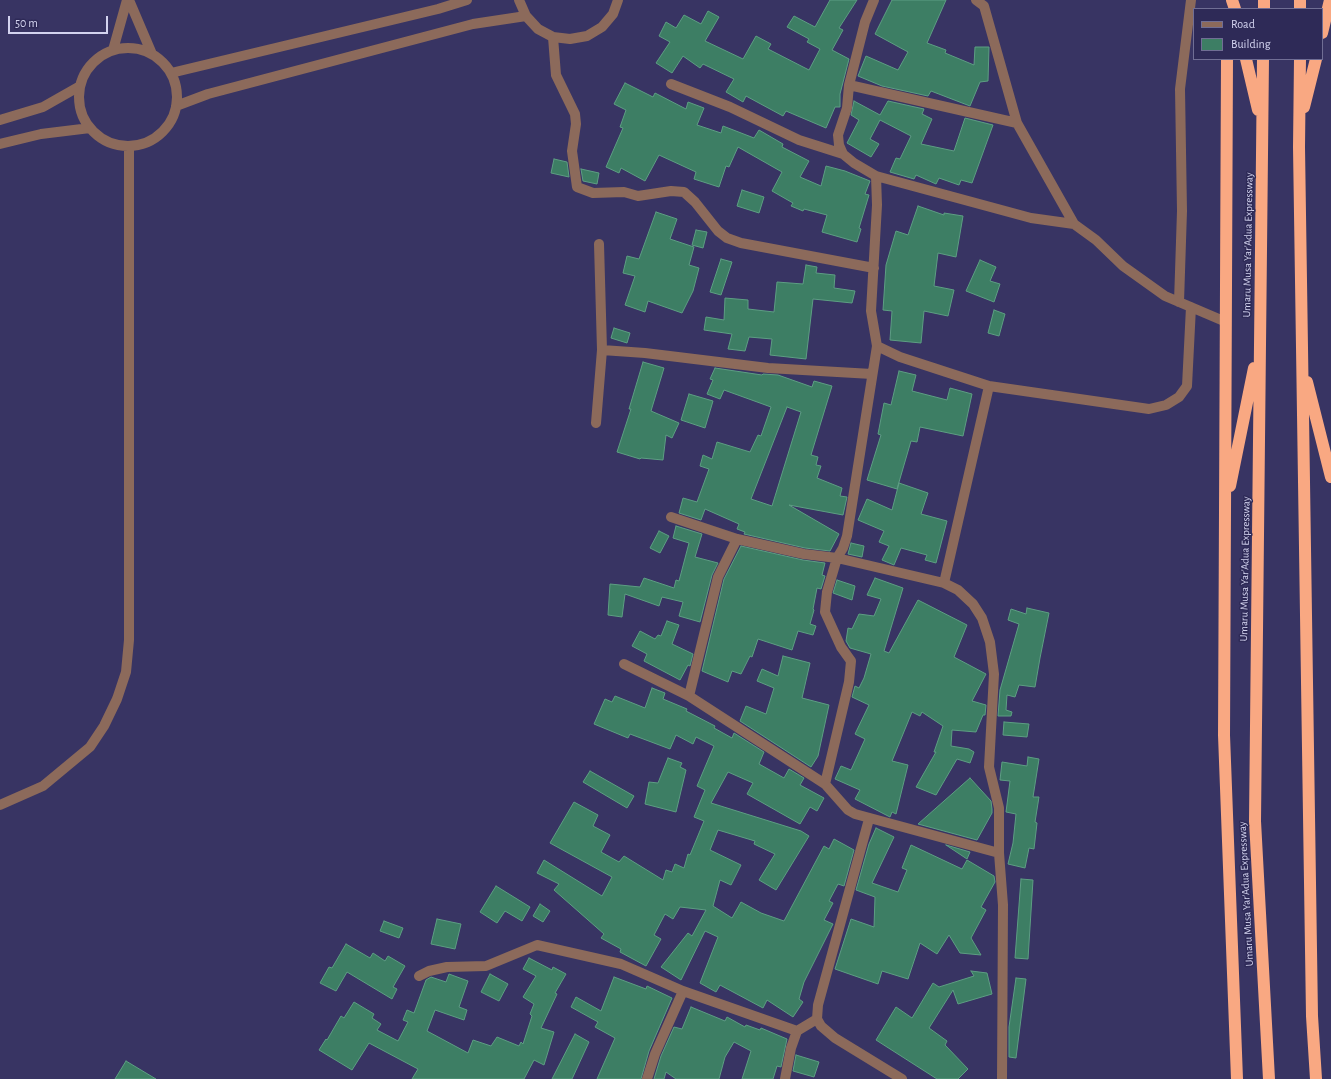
<!DOCTYPE html>
<style>
body{margin:0}
#map{position:relative;width:1331px;height:1079px;overflow:hidden;background:#383463;font-family:"Alegreya Sans",sans-serif}
canvas{display:block}
.legend{position:absolute;left:1193px;top:8px;width:130px;height:52px;box-sizing:border-box;background:#2e2a57;border:1px solid #706e94;margin:0;padding:5px 7px;list-style:none;font-size:12px;color:#d3d3ef}
.legend li{display:flex;align-items:center;gap:8px;height:20px}
.legend b{width:20px;border:1px solid #706e94}
.scale{position:absolute;left:8px;top:16px;width:100px;height:18px;box-sizing:border-box;border:2px solid #d3d3ef;border-top:0;padding-left:5px;font-size:12px;line-height:14px;white-space:nowrap;color:#d3d3ef;-webkit-text-stroke:3px #2e2a57;paint-order:stroke}
</style>
<div id="map">
<canvas width="1331" height="1079"></canvas>
<ul class="legend">
<li><b style="height:5px;background:#8c6a5b"></b>Road</li>
<li><b style="height:11px;background:#3d7e64"></b>Building</li>
</ul>
<div class="scale">50 m</div>
</div>
<script>
const ctx = document.querySelector('canvas').getContext('2d');
ctx.lineJoin = 'round';
function paint(path, color) {
  ctx.fillStyle = color;
  ctx.fill(path, 'evenodd');
}
function toPath(rows) {
  const path = new Path2D();
  for (const r of rows) {
    if (r.length === 3) {
      path.moveTo(r[0] + r[2], r[1]);
      path.arc(r[0], r[1], r[2], 0, 2 * Math.PI);
      continue;
    }
    path.moveTo(r[0], r[1]);
    for (let i = 2; i < r.length; i += 2) path.lineTo(r[i], r[i + 1]);
  }
  return path;
}
function stroke(path, color, width, dash) {
  ctx.strokeStyle = color;
  ctx.lineWidth = width;
  ctx.lineCap = dash ? 'butt' : 'round';
  ctx.setLineDash(dash || []);
  ctx.stroke(path);
}
function label(font, color, halo, rows, align = 'center') {
  ctx.font = font + ' "Alegreya Sans",sans-serif';
  ctx.lineWidth = 3;
  ctx.setLineDash([]);
  ctx.textBaseline = 'middle';
  ctx.strokeStyle = halo;
  ctx.fillStyle = color;
  for (const [text, x, y, turn = 0] of rows) {
    ctx.save();
    ctx.translate(x, y);
    ctx.rotate((+turn || 0) * Math.PI / 180);
    ctx.textAlign = isNaN(turn) ? turn : align;
    if (halo) ctx.strokeText(text, 0, 0);
    ctx.fillText(text, 0, 0);
    ctx.restore();
  }
}
const building = toPath([
 [830,0,857,0,839,28,843,30,832,50,849,59,840,94,840,107,835,107,826,128,786,111,783,116,746,96,743,102,726,92,734,79,703,64,700,68,683,56,672,73,656,63,670,42,659,36,666,22,676,28,684,15,701,24,708,11,719,17,705,41,743,59,756,36,771,44,768,49,809,70,820,49,807,42,809,39,787,27,794,16,815,27,830,0],
 [892,0,946,0,927,43,946,50,945,53,974,65,975,47,989,47,988,81,980,82,970,106,931,91,928,96,882,86,858,76,866,56,898,70,908,52,875,34,892,0],
 [625,83,653,97,655,93,686,109,688,102,704,108,697,125,721,133,723,126,754,138,759,130,783,144,782,147,809,161,800,177,821,186,826,166,845,171,870,181,865,194,869,195,859,228,861,229,857,242,822,232,827,215,804,209,803,211,791,206,793,203,772,191,782,172,738,147,729,167,726,166,719,187,694,179,696,172,659,155,645,181,621,168,619,173,606,167,623,128,620,127,626,110,614,104,625,83],
 [854,101,880,115,888,101,924,109,922,114,932,119,921,144,954,151,965,118,993,125,972,183,961,180,959,185,939,178,936,184,916,175,914,179,890,172,896,158,900,159,911,136,880,120,870,139,879,144,871,157,847,143,859,120,851,115,854,101],
 [554,159,567,162,569,177,551,173,554,159],
 [581,169,599,173,597,184,583,181,581,169],
 [742,190,764,197,759,213,737,206,742,190],
 [918,206,944,215,944,213,963,216,956,257,938,253,934,286,954,290,948,316,924,311,921,343,890,340,892,311,883,310,886,265,896,231,908,235,918,206],
 [656,212,677,219,670,239,694,247,689,265,699,268,693,291,682,313,648,301,645,312,625,305,635,276,623,273,627,256,639,259,656,212],
 [696,230,707,232,703,248,692,245,696,230],
 [721,259,732,262,721,295,710,292,721,259],
 [980,260,996,267,990,281,1000,284,994,302,966,291,980,260],
 [806,265,817,267,816,273,835,275,834,288,855,291,852,303,813,299,806,359,770,355,772,339,749,337,745,351,728,349,732,334,704,330,706,317,724,320,725,298,748,300,748,309,774,312,777,282,803,284,806,265],
 [994,310,1005,314,999,336,988,333,994,310],
 [614,328,630,333,627,343,611,338,614,328],
 [643,362,664,368,651,411,679,423,672,438,666,435,663,460,641,458,640,459,617,452,631,409,629,409,643,362],
 [715,368,762,375,763,374,778,375,812,387,814,381,832,386,811,455,818,457,816,465,821,466,817,478,842,488,840,496,847,497,843,515,789,505,839,534,830,551,805,548,744,534,745,532,737,529,739,524,705,509,701,520,679,513,683,498,697,502,709,469,700,466,703,455,712,459,717,442,750,452,758,435,761,436,771,407,724,390,720,399,707,394,713,380,710,379,715,368],
 [787,407,801,412,772,506,751,499,787,407],
 [899,371,916,375,912,391,947,400,950,388,972,394,963,436,920,427,917,442,911,441,897,489,867,480,881,435,878,434,884,403,891,405,899,371],
 [689,394,713,401,705,428,681,420,689,394],
 [899,483,928,493,921,514,947,521,936,563,925,560,927,555,901,548,894,565,882,560,889,546,879,542,884,531,858,520,867,499,892,510,899,483],
 [676,526,702,534,695,557,718,563,712,575,700,622,679,616,683,602,662,597,659,606,625,594,622,617,608,615,610,584,640,587,644,578,674,588,676,580,679,581,689,543,673,538,676,526],
 [659,531,669,536,660,553,650,548,659,531],
 [851,543,864,546,862,557,848,554,851,543],
 [741,546,803,560,825,563,822,575,825,576,821,589,817,588,813,609,814,610,810,624,816,626,813,635,798,631,792,650,758,639,752,657,750,656,741,674,732,671,728,682,702,671,724,579,741,546],
 [875,578,903,588,884,651,889,653,918,600,967,625,954,657,986,674,972,701,986,705,985,715,983,715,976,732,952,730,951,746,969,749,974,752,970,763,957,759,936,795,916,787,936,752,934,752,943,726,922,712,920,716,912,712,892,761,908,765,896,814,892,812,890,817,855,799,860,790,835,779,841,766,851,770,865,739,855,734,869,705,852,697,855,686,859,688,864,678,871,654,850,648,846,641,848,628,852,629,859,614,874,616,881,599,867,595,875,578],
 [837,580,855,586,852,600,833,593,837,580],
 [1027,608,1049,613,1040,658,1035,687,1019,685,1015,697,1007,695,1006,710,1012,712,1011,716,998,716,1000,690,1019,624,1008,620,1011,609,1026,614,1027,608],
 [667,621,679,625,672,644,693,654,690,666,688,665,680,680,644,661,647,654,632,646,640,631,655,639,658,635,661,636,667,621],
 [783,656,810,663,802,698,829,705,818,756,811,767,740,721,746,706,766,714,774,688,757,681,762,669,778,676,783,656],
 [652,688,665,693,663,699,687,709,686,711,715,726,714,728,732,738,734,733,764,752,759,764,784,778,789,769,804,778,800,785,824,798,817,811,810,807,800,824,747,794,753,783,728,772,711,803,801,831,809,836,776,890,759,880,775,854,754,844,755,841,718,830,710,850,741,865,731,885,720,880,713,906,732,918,741,902,761,913,784,921,824,846,829,849,834,839,854,850,844,886,838,884,829,901,833,903,824,920,833,924,804,982,799,999,803,1002,793,1017,767,1000,763,1008,720,985,716,992,700,983,718,937,705,931,681,980,661,967,688,933,692,936,706,910,680,907,673,919,665,914,654,935,661,939,646,966,620,952,621,949,601,938,604,934,554,890,559,884,537,873,544,860,602,896,612,877,550,843,574,802,598,815,593,826,610,835,601,852,619,862,624,856,663,880,666,870,672,872,675,864,684,868,688,854,690,855,704,821,694,817,705,790,697,786,714,746,696,737,693,744,676,735,670,749,630,734,628,738,594,724,605,699,612,702,615,696,645,708,652,688],
 [1004,722,1029,724,1027,737,1003,735,1004,722],
 [1028,757,1039,759,1033,797,1039,797,1035,822,1037,823,1034,849,1029,848,1025,868,1008,864,1013,843,1016,814,1006,812,1010,781,1000,780,1002,762,1027,766,1028,757],
 [668,758,682,763,680,767,686,770,676,812,645,804,649,782,658,783,668,758],
 [590,771,634,796,627,808,583,782,590,771],
 [970,778,991,801,992,809,992,813,977,840,918,824,970,778],
 [876,828,894,837,872,883,898,892,907,870,902,868,911,845,962,869,967,860,994,876,995,882,981,907,986,910,971,938,981,955,960,953,949,935,937,954,920,943,908,979,882,971,878,984,835,969,851,919,874,927,875,897,856,890,869,844,876,828],
 [946,845,970,852,967,859,946,845],
 [1021,879,1033,880,1028,959,1015,958,1021,879],
 [496,886,530,907,522,921,505,911,497,923,480,912,496,886],
 [540,904,550,911,543,922,533,916,540,904],
 [437,919,461,924,455,949,431,944,437,919],
 [384,921,403,928,399,938,380,931,384,921],
 [346,944,370,958,373,953,385,961,388,956,405,966,393,987,397,989,392,999,347,972,336,991,320,983,329,967,332,968,346,944],
 [529,958,552,970,553,967,566,974,555,993,557,994,541,1028,554,1032,544,1065,534,1060,524,1079,412,1079,418,1069,369,1043,352,1070,319,1050,326,1039,327,1040,341,1016,344,1018,354,1002,374,1014,372,1018,381,1024,377,1030,398,1041,408,1022,403,1020,407,1010,414,1013,426,980,431,977,446,982,449,974,468,981,459,1007,467,1010,464,1020,435,1010,427,1031,468,1053,473,1040,491,1046,497,1037,519,1046,521,1042,523,1044,532,1016,530,1014,534,1004,523,997,536,976,523,969,529,958],
 [971,971,987,973,992,994,958,1004,953,990,929,1028,947,1041,945,1045,968,1069,958,1079,937,1079,876,1040,896,1007,912,1018,933,983,939,987,974,976,971,971],
 [490,974,508,984,499,1001,481,992,490,974],
 [614,977,646,989,647,986,672,998,649,1051,641,1079,597,1079,615,1038,595,1027,598,1022,571,1007,576,997,601,1011,614,977],
 [1016,978,1026,979,1016,1058,1009,1057,1009,1027,1016,978],
 [691,1007,725,1021,727,1017,745,1027,746,1025,760,1030,761,1028,787,1039,781,1067,777,1066,773,1079,742,1079,751,1051,734,1042,725,1057,719,1079,676,1079,666,1072,664,1079,654,1079,661,1056,674,1027,682,1029,691,1007],
 [575,1034,589,1042,572,1079,552,1079,575,1034],
 [796,1055,819,1062,814,1077,793,1071,796,1055],
 [126,1061,156,1079,115,1079,126,1061]
]);
const minor = toPath([
 [129,0,152,54],
 [519,0,526,16,538,29,553,37,570,39,587,36,602,27,613,14,618,0],
 [874,0,865,22,849,85,847,108,838,135,839,145,843,154,854,163,876,176,1031,218,1074,224,1096,240,1123,266,1165,296,1226,322],
 [976,0,984,6,1017,123,1074,224],
 [553,37,556,75,575,114,576,124,572,151,577,187,593,193,624,192,638,196,671,191,684,192,695,202,718,231,727,238,741,243,874,268],
 [128,97,49],
 [113,50,127,0],
 [171,73,438,9,467,0],
 [671,84,730,107,799,140,843,154],
 [849,85,1017,123],
 [176,106,208,94,473,24,526,16],
 [0,120,43,107,80,86],
 [0,144,41,134,90,128],
 [1179,302,1182,211,1180,89,1191,0],
 [877,346,900,357,989,386,1149,409,1166,405,1179,397,1187,386,1191,307],
 [602,350,645,353,768,368,872,374],
 [989,386,944,583,958,590,973,604,982,618,990,642,994,674,989,767,999,808,999,853,1003,905,1002,1079],
 [596,423,602,350,599,244],
 [671,517,737,539,804,554,837,558,944,583],
 [624,664,689,696,825,784,848,810,855,814,999,853],
 [689,696,718,577,737,539],
 [825,784,849,682,851,661,841,647,825,612,827,592,837,558,843,548,847,536,877,346,871,311,877,205,876,176],
 [0,805,43,786,90,747,104,726,117,699,126,672,129,640,129,146],
 [869,819,818,1005,817,1019,821,1026,835,1038,902,1079],
 [419,976,429,971,447,967,486,966,537,945,621,964,683,991,797,1031],
 [647,1079,655,1054,683,991],
 [785,1079,791,1048,797,1031,817,1019]
]);
const highway = toPath([
 [1232,0,1235,9],
 [1264,9,1264,0],
 [1300,9,1300,0],
 [1322,33,1330,0],
 [1227,59,1224,735,1237,1079],
 [1246,59,1258,110],
 [1263,59,1255,821,1269,1079],
 [1300,59,1299,147,1312,1016,1316,1079],
 [1304,107,1316,59],
 [1307,382,1331,477],
 [1230,486,1254,368]
]);
const streetNames = [
 ["Umaru Musa Yar'Adua Expressway",1248,245,-89],
 ["Umaru Musa Yar'Adua Expressway",1245,569,-89],
 ["Umaru Musa Yar'Adua Expressway",1246,894,-93]
];
paint(building, '#3d7e64');
stroke(building, '#5d9e83', 1);
stroke(minor, '#8c6a5b', 10);
stroke(highway, '#f9a882', 12);
label('11px', '#d3d3ef', '#2e2a57', streetNames);
</script>
